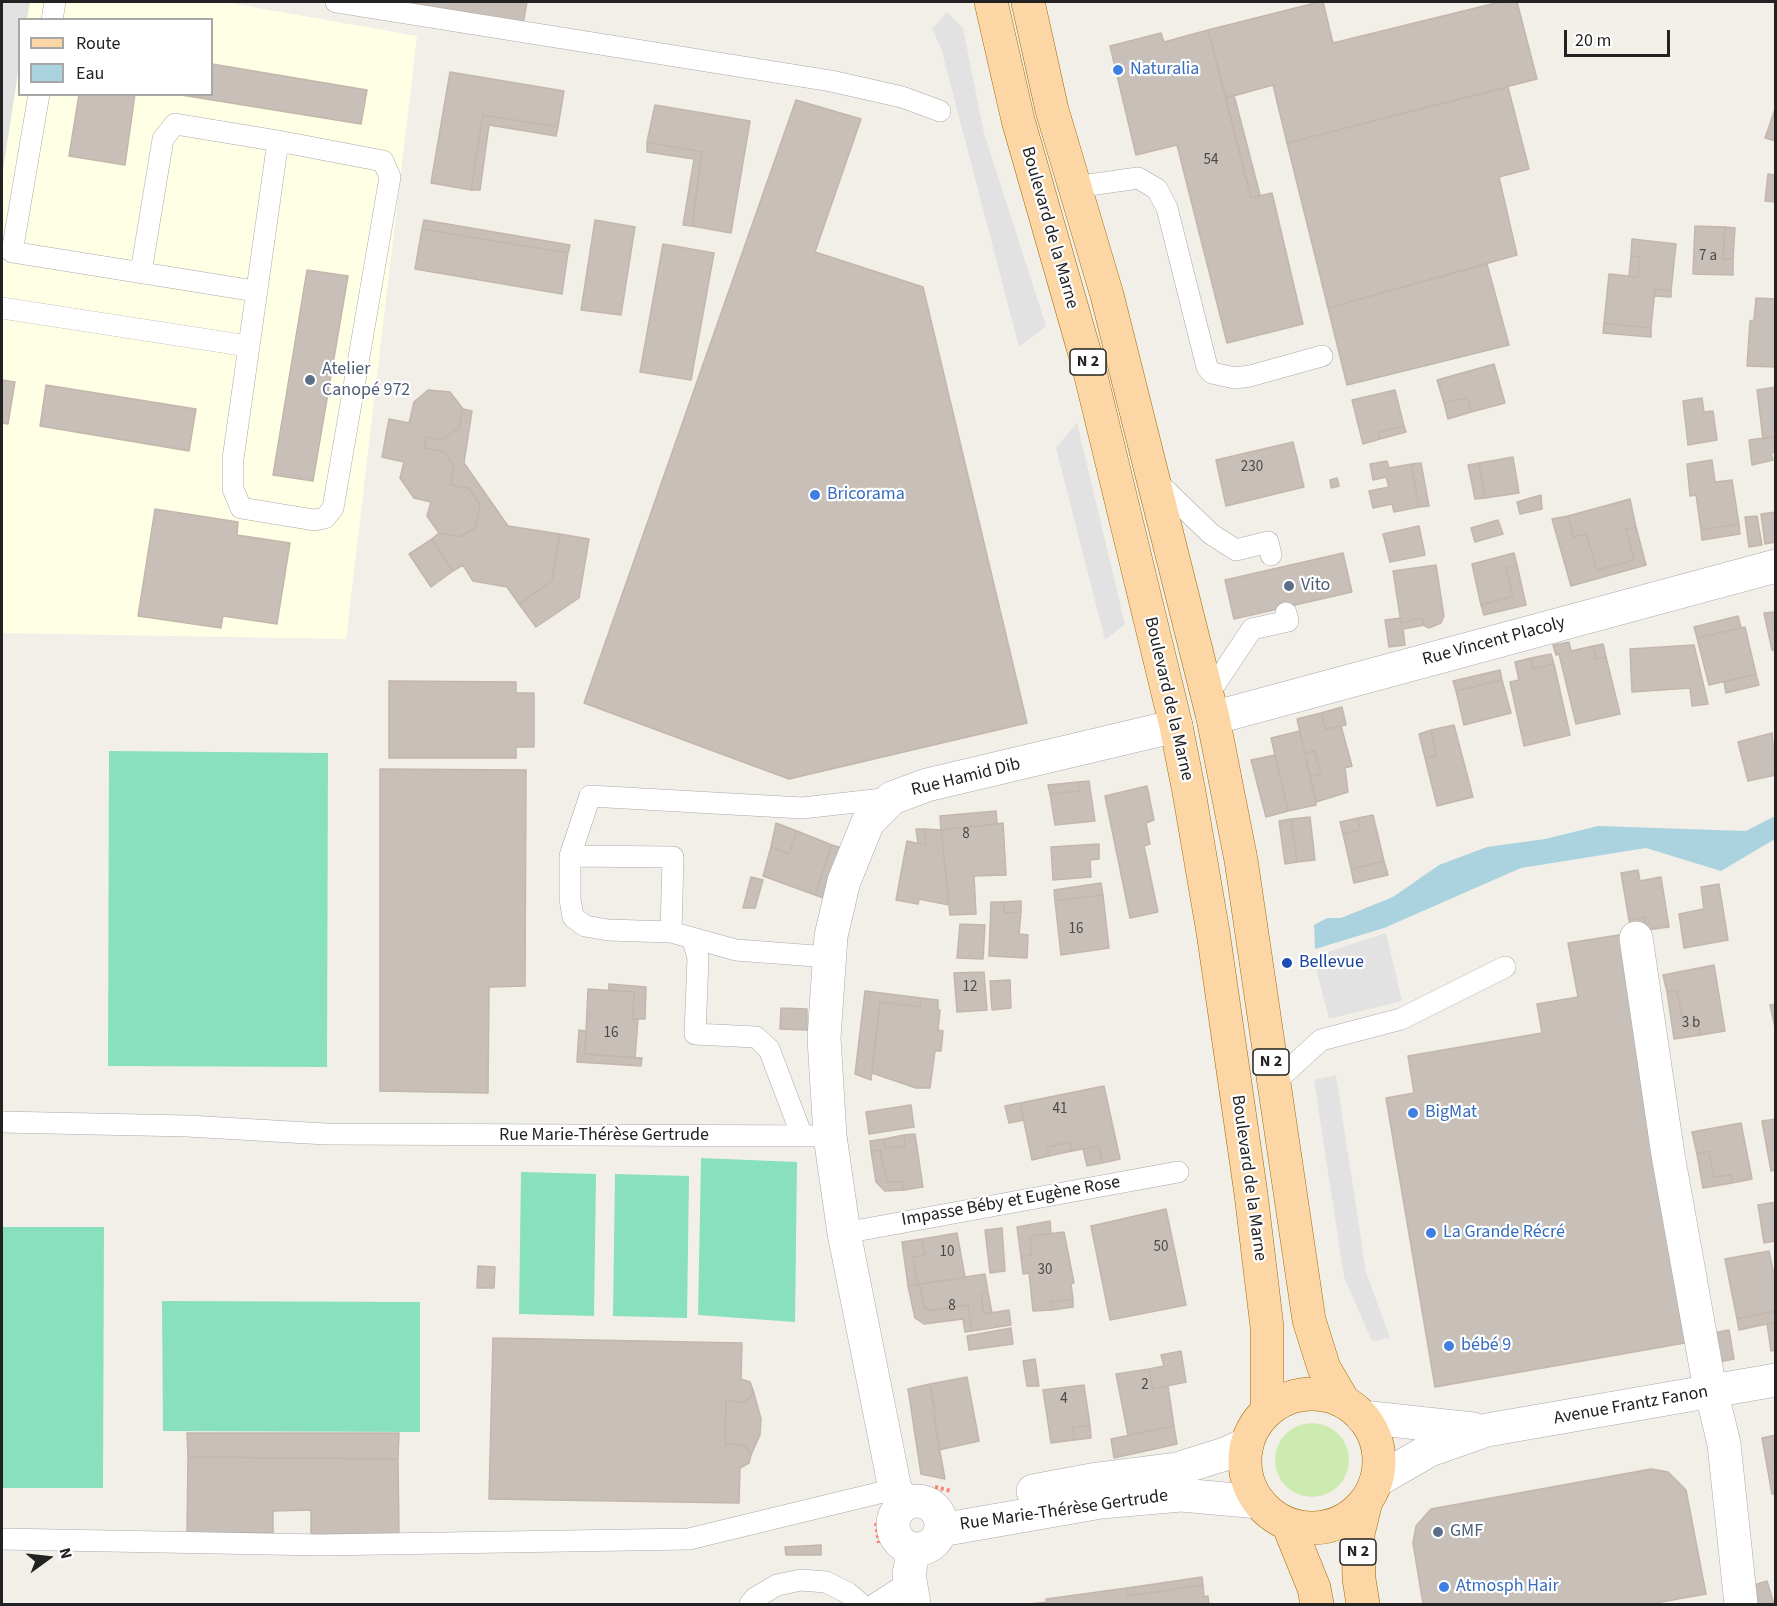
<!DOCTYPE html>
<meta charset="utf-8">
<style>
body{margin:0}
#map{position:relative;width:1777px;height:1606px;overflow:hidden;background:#f2efe9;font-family:"Source Sans 3",sans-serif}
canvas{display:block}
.frame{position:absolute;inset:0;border:3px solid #222;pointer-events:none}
.legend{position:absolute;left:18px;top:18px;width:195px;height:78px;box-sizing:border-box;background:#fff;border:2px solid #a7a7a7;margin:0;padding:8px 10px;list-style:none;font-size:18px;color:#222}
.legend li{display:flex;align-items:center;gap:12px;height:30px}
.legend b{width:30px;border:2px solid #a7a7a7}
.north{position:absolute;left:18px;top:1528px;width:60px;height:60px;-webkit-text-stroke:4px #fff;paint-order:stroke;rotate:75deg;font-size:16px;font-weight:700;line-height:24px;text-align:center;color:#222}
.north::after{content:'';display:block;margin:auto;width:21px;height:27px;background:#222;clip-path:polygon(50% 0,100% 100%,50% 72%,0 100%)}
.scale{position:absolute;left:1564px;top:30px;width:106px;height:27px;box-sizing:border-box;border:3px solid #222;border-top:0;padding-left:8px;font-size:18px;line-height:21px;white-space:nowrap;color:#222;-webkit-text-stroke:4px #fff;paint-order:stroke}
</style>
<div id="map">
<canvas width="1777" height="1606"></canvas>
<div class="frame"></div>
<ul class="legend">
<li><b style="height:8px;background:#fcd6a4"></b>Route</li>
<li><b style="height:16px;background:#aad3df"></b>Eau</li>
</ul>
<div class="north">N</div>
<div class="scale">20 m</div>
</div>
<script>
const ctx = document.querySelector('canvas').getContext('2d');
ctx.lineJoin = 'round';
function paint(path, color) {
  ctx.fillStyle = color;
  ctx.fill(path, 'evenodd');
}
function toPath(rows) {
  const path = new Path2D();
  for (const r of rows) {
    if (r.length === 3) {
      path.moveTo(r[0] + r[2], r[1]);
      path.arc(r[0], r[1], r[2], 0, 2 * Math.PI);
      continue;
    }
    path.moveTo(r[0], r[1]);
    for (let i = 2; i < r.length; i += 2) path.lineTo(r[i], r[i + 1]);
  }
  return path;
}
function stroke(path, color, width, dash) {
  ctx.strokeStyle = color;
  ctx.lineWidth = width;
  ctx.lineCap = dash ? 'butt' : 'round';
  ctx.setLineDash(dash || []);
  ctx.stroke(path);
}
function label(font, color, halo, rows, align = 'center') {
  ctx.font = font + ' "Source Sans 3",sans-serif';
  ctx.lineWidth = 4.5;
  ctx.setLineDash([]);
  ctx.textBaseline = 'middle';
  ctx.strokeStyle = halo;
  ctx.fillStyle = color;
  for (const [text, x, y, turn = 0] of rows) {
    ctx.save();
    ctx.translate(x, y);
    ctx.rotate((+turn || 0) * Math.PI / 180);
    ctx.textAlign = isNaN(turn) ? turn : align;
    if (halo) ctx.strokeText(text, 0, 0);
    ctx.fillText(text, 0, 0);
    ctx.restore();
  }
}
const education = toPath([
 [2,2,224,2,417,36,346,639,2,633],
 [20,20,212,20,212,94,20,94]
]);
const grass = toPath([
 [1312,1460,37]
]);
const pitch = toPath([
 [109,751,328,753,327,1067,108,1066],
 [701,1158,797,1162,795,1322,698,1315],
 [521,1172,596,1174,594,1316,519,1314],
 [615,1174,689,1176,687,1318,613,1316],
 [2,1227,104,1227,103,1488,2,1488],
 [162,1301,420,1302,420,1432,163,1431]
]);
const parking = toPath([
 [2,2,30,2,27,19,20,20,19,66,2,177],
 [947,12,963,28,984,133,1046,326,1019,347,941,48,932,29],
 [1077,423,1125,624,1105,640,1056,448],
 [1386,933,1402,1001,1329,1019,1313,957],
 [1336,1075,1366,1272,1390,1338,1372,1341,1344,1277,1314,1080]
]);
const water = toPath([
 [1775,816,1775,839,1721,871,1646,848,1521,868,1384,928,1315,949,1314,925,1327,918,1341,918,1393,897,1439,865,1487,847,1545,839,1598,826,1746,831]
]);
const building = toPath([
 [382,2,527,2,523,24,382,2],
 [1319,2,1323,2,1333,43,1500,2,1517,2,1537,79,1287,143,1273,85,1226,98,1208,30,1319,2],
 [1208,30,1251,198,1272,193,1303,324,1227,343,1177,145,1136,155,1110,46,1161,33,1164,42,1208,30],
 [212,64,367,90,361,124,175,94,212,94,212,64],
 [450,72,564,91,558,127,483,115,471,190,431,183,450,72],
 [1508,87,1529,169,1499,177,1517,255,1328,308,1287,143,1508,87],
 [79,94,135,94,125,165,69,156,79,94],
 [1234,95,1260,195,1251,198,1226,98,1234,95],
 [796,100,861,119,815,252,923,287,1027,723,789,779,584,703,796,100],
 [655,105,750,121,731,233,692,226,702,152,647,142,655,105],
 [1776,106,1776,141,1765,138,1776,106],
 [483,115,558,127,556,136,489,125,480,190,471,190,483,115],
 [647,142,702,152,692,226,683,225,694,159,647,152,647,142],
 [1768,174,1776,175,1776,202,1765,201,1768,174],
 [424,220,570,245,568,253,422,229,424,220],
 [595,220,635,227,621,315,581,310,595,220],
 [1695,226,1725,227,1723,259,1733,259,1733,275,1693,274,1695,226],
 [1725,227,1735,228,1733,259,1723,259,1725,227],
 [422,229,568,253,562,294,415,269,422,229],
 [1632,239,1676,244,1671,291,1655,289,1651,328,1604,323,1609,274,1638,277,1639,257,1631,256,1632,239],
 [663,244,714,253,691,380,640,372,663,244],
 [1631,256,1639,257,1638,277,1629,276,1631,256],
 [1487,264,1509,345,1347,385,1328,308,1487,264],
 [307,270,348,276,313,481,273,475,307,270],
 [1655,289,1671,291,1671,297,1654,296,1655,289],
 [1756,298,1776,299,1776,367,1747,366,1750,321,1754,320,1756,298],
 [1604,323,1651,328,1651,337,1603,333,1604,323],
 [1494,364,1505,403,1471,412,1467,398,1444,403,1437,380,1494,364],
 [2,380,15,382,8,424,2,423,2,380],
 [46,385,196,409,189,451,40,426,46,385],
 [1776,387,1776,436,1763,439,1757,390,1776,387],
 [428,390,450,392,463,409,459,428,441,440,427,437,424,448,443,451,454,465,451,485,469,488,480,505,476,527,460,537,439,533,427,516,431,502,414,498,400,478,404,462,382,457,389,419,409,423,414,402,428,390],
 [1395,390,1404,426,1378,432,1380,439,1363,444,1352,400,1395,390],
 [1467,398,1471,412,1448,419,1444,403,1467,398],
 [1702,398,1704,412,1713,411,1717,440,1688,445,1683,401,1702,398],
 [463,409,472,411,464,463,508,526,560,534,552,581,519,604,507,587,473,581,463,565,453,571,432,539,439,533,460,537,476,527,480,505,469,488,451,485,454,465,443,451,424,448,427,437,441,440,459,428,463,409],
 [1404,426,1406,432,1380,439,1378,432,1404,426],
 [1776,436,1776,452,1771,453,1773,460,1752,465,1749,440,1776,436],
 [1293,442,1304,487,1226,506,1216,460,1293,442],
 [1513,457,1519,493,1485,498,1479,463,1513,457],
 [1712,460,1715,482,1732,480,1739,524,1701,530,1696,495,1690,496,1687,464,1712,460],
 [1387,461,1389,468,1411,464,1419,507,1394,512,1392,504,1373,508,1369,491,1389,487,1386,477,1373,480,1370,464,1387,461],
 [1421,463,1429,506,1419,507,1411,464,1421,463],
 [1479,463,1485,498,1475,499,1468,465,1479,463],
 [1337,478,1339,486,1331,488,1330,480,1337,478],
 [1541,495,1542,509,1520,514,1517,502,1541,495],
 [1630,499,1636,527,1626,529,1634,560,1597,570,1586,534,1574,537,1568,516,1630,499],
 [155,509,238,522,237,535,290,543,277,624,223,616,221,628,138,616,155,509],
 [1776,512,1776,542,1765,544,1761,514,1776,512],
 [1568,516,1574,537,1586,534,1597,570,1634,560,1626,529,1636,527,1646,565,1571,586,1552,519,1568,516],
 [1757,516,1762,545,1749,547,1745,517,1757,516],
 [1498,520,1503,534,1475,542,1471,528,1498,520],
 [1739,524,1740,534,1702,540,1701,530,1739,524],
 [1419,526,1425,555,1390,562,1383,534,1419,526],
 [560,534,589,539,579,598,536,627,519,604,552,581,560,534],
 [432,539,453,571,431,587,409,554,432,539],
 [1343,553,1352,592,1234,619,1225,580,1343,553],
 [1514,553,1517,565,1506,568,1513,596,1481,605,1472,564,1514,553],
 [1436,565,1444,616,1441,623,1429,628,1423,625,1422,618,1401,623,1393,571,1436,565],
 [1517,565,1526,605,1484,615,1481,605,1513,596,1506,568,1517,565],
 [1774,612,1776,650,1772,650,1764,613,1774,612],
 [1738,616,1741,628,1697,638,1694,627,1738,616],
 [1401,618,1401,623,1422,618,1425,625,1403,629,1405,645,1389,647,1385,620,1401,618],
 [1745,627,1756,674,1709,685,1697,638,1745,627],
 [1569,642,1571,651,1593,646,1596,659,1606,657,1620,714,1576,724,1559,654,1556,655,1553,645,1569,642],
 [1603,644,1606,657,1596,659,1593,646,1603,644],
 [1694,645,1708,704,1692,706,1690,688,1632,692,1630,649,1694,645],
 [1551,654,1554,664,1533,669,1531,658,1551,654],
 [1531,658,1533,669,1554,664,1570,735,1524,746,1510,682,1519,680,1515,662,1531,658],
 [1500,670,1502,680,1456,691,1453,681,1500,670],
 [1756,674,1759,685,1726,693,1724,682,1756,674],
 [1502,680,1511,713,1464,725,1456,691,1502,680],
 [389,681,516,682,516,693,534,693,534,747,516,747,516,758,389,758,389,681],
 [1342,707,1346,725,1326,729,1321,713,1342,707],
 [1321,713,1326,729,1341,726,1352,766,1345,768,1348,792,1316,802,1310,776,1321,774,1315,751,1305,754,1297,719,1321,713],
 [1454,725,1473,797,1437,806,1425,758,1436,756,1431,730,1454,725],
 [1431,730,1436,756,1425,758,1419,734,1431,730],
 [1300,731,1316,805,1288,811,1271,738,1300,731],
 [1772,733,1776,775,1748,781,1738,742,1772,733],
 [1315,751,1321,774,1310,776,1305,754,1315,751],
 [1275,755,1288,811,1266,817,1251,760,1275,755],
 [380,769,526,770,525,986,489,987,488,1093,380,1091,380,769],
 [1089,781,1095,821,1055,825,1050,794,1080,791,1078,782,1089,781],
 [1078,782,1080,791,1050,794,1048,785,1078,782],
 [1147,786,1154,820,1146,823,1150,844,1144,846,1158,912,1130,918,1105,796,1147,786],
 [996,811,997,824,941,830,940,816,996,811],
 [1373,815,1384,861,1351,869,1343,834,1360,830,1358,818,1373,815],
 [1310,817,1315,860,1297,862,1291,819,1310,817],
 [1358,818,1360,830,1343,834,1340,822,1358,818],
 [1291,819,1297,862,1285,864,1279,821,1291,819],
 [776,823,797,831,789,854,771,847,776,823],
 [1003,823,1006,875,974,876,976,914,950,915,941,830,1003,823],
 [916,829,925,829,926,845,918,843,916,829],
 [925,829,941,830,949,905,919,899,918,904,896,900,907,841,926,845,925,829],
 [797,831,832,845,815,895,763,876,771,847,789,854,797,831],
 [1099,844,1099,859,1090,860,1091,877,1053,880,1051,847,1099,844],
 [832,845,842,848,824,898,815,895,832,845],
 [1384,861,1388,875,1354,883,1351,869,1384,861],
 [1638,870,1640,881,1661,877,1669,927,1647,930,1644,917,1629,920,1621,873,1638,870],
 [751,877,763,880,755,908,743,908,751,877],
 [1101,883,1103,895,1055,901,1054,890,1101,883],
 [1719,884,1728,940,1684,948,1679,914,1704,909,1701,887,1719,884],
 [1103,895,1109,948,1061,955,1055,901,1103,895],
 [1021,901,1021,912,1004,913,1004,902,1021,901],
 [991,902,1004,902,1004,913,1021,912,1019,934,1028,935,1027,958,989,956,991,902],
 [1644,917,1647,930,1631,933,1629,920,1644,917],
 [960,924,985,925,983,959,957,958,960,924],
 [1625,934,1696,1341,1435,1387,1386,1098,1414,1093,1408,1056,1542,1033,1537,1004,1578,997,1568,943,1625,934],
 [1714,965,1725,1031,1701,1035,1698,1024,1684,1026,1677,990,1667,992,1663,975,1714,965],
 [984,972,987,1010,957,1012,954,973,984,972],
 [1010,980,1011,1008,992,1010,990,981,1010,980],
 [609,984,646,987,645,1019,633,1019,634,992,609,990,609,984],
 [588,989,634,992,633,1019,638,1019,635,1058,585,1054,588,989],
 [1677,990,1684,1026,1698,1024,1701,1035,1674,1039,1667,992,1677,990],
 [865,991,921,998,920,1007,880,1002,871,1080,855,1074,865,991],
 [921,998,938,1000,938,1010,940,1010,938,1030,943,1031,941,1051,935,1051,930,1088,916,1088,872,1073,880,1002,920,1007,921,998],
 [1776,1004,1776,1032,1770,1005,1776,1004],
 [781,1008,807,1009,807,1030,780,1029,781,1008],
 [579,1030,586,1031,585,1054,642,1058,641,1066,577,1062,579,1030],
 [1104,1086,1120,1159,1102,1163,1099,1146,1072,1151,1070,1142,1047,1147,1049,1156,1032,1160,1020,1103,1104,1086],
 [1020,1103,1024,1120,1009,1123,1005,1106,1020,1103],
 [911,1105,914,1127,869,1134,866,1112,911,1105],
 [1776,1119,1776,1170,1771,1171,1762,1121,1776,1119],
 [1741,1123,1752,1179,1732,1183,1731,1175,1714,1177,1709,1151,1697,1154,1692,1132,1741,1123],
 [915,1134,923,1187,904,1190,902,1182,887,1182,880,1150,871,1151,870,1141,884,1139,885,1148,905,1146,904,1135,915,1134],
 [904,1135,905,1146,885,1148,884,1139,904,1135],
 [1070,1142,1072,1151,1049,1156,1047,1147,1070,1142],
 [1099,1146,1102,1163,1087,1166,1083,1149,1099,1146],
 [880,1150,887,1182,902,1182,904,1190,885,1191,876,1182,871,1151,880,1150],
 [1709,1151,1714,1177,1731,1175,1732,1183,1703,1188,1697,1154,1709,1151],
 [1776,1202,1776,1241,1764,1243,1758,1205,1776,1202],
 [1166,1209,1186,1305,1110,1320,1091,1226,1166,1209],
 [1050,1221,1051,1234,1030,1236,1031,1255,1021,1257,1017,1227,1050,1221],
 [1002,1228,1005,1271,990,1273,985,1230,1002,1228],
 [1064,1232,1074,1283,1071,1284,1073,1299,1051,1302,1052,1310,1033,1311,1029,1273,1023,1274,1021,1257,1031,1255,1030,1236,1064,1232],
 [957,1233,965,1277,918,1285,913,1257,925,1255,922,1239,957,1233],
 [922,1239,925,1255,913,1257,918,1285,908,1286,902,1242,922,1239],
 [1769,1251,1776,1285,1776,1311,1737,1319,1725,1259,1769,1251],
 [478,1266,495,1267,494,1288,477,1288,478,1266],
 [985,1274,988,1292,981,1293,984,1314,1009,1310,1011,1325,972,1331,968,1305,933,1311,924,1307,920,1284,985,1274],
 [920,1284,924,1307,928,1310,968,1305,972,1331,965,1332,963,1319,924,1324,915,1318,908,1286,920,1284],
 [988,1292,992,1313,984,1314,981,1293,988,1292],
 [1073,1299,1073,1307,1052,1310,1051,1302,1073,1299],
 [1776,1311,1776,1322,1739,1330,1737,1319,1776,1311],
 [1776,1322,1776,1350,1771,1351,1767,1324,1776,1322],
 [1011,1328,1013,1344,969,1350,967,1336,1011,1328],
 [1729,1330,1734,1359,1713,1363,1708,1334,1729,1330],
 [493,1338,742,1343,741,1379,750,1382,753,1390,751,1397,744,1402,726,1401,725,1444,745,1445,751,1455,749,1463,740,1468,739,1503,489,1499,493,1338],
 [1181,1351,1186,1382,1153,1389,1149,1369,1164,1366,1161,1355,1181,1351],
 [1035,1359,1039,1386,1027,1386,1023,1361,1035,1359],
 [1149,1369,1153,1389,1168,1386,1174,1426,1128,1435,1116,1374,1149,1369],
 [967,1377,979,1441,939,1450,930,1384,967,1377],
 [930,1384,936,1413,933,1413,945,1479,921,1474,908,1389,930,1384],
 [1084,1385,1090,1425,1073,1427,1074,1440,1051,1443,1043,1390,1084,1385],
 [753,1390,761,1419,760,1435,751,1455,745,1445,725,1444,726,1401,744,1402,751,1397,753,1390],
 [1090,1425,1091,1438,1074,1440,1073,1427,1090,1425],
 [1174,1426,1177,1444,1114,1458,1111,1439,1174,1426],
 [187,1433,399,1433,398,1459,188,1457,187,1433],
 [1776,1435,1776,1494,1772,1494,1762,1438,1776,1435],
 [188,1457,398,1459,399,1535,311,1534,311,1510,273,1511,273,1533,187,1533,188,1457],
 [1651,1469,1668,1472,1686,1490,1706,1594,1650,1604,1423,1604,1413,1543,1416,1526,1431,1509,1651,1469],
 [821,1545,821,1555,786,1555,785,1547,821,1545],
 [1202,1577,1203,1585,1128,1596,1127,1588,1202,1577],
 [1767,1581,1774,1604,1752,1604,1747,1587,1767,1581],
 [1203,1585,1204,1597,1208,1596,1209,1604,1029,1604,1047,1602,1046,1599,1127,1588,1128,1596,1203,1585]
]);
const path = toPath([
 [935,1487,951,1491],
 [876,1523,879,1543]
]);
const lane = toPath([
 [336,2,831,81,902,97,940,111],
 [52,20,55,2],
 [39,94,12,252,255,291],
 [1075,187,1138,178,1157,189,1167,208,1207,367,1212,373,1235,378,1250,376,1322,356],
 [141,272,163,139,175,124,278,141,383,161,390,177,333,508,325,518,314,520,241,508,233,489,233,459,278,141],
 [2,308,248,346],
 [1156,481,1211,534,1236,550,1268,542,1271,555],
 [1208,695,1252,629,1288,621,1286,613],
 [570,856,673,857,671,932],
 [693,940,698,958,695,1034,756,1037,769,1049,802,1136],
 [829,957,736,950,671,932,608,930,585,926,573,917,570,899,570,856,590,796,802,808,892,798],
 [1274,1083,1321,1040,1401,1019,1505,967],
 [2,1122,187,1126,326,1134,830,1136],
 [844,1233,1178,1172],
 [2,1539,321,1545,689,1539,895,1489],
 [750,1604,755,1598,777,1585,801,1580,826,1582,848,1593,861,1604],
 [875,1604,911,1581]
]);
const street = toPath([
 [1213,718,1776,566],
 [1636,938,1668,1155,1707,1373,1724,1444,1741,1604],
 [1362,1417,1473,1429],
 [1376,1481,1430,1450,1487,1430,1776,1380],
 [1033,1491,1097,1479,1177,1469,1225,1454,1247,1444],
 [917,1525,24],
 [905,1504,895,1489,844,1233,830,1136,824,1038,831,936,844,881,868,822,892,798,927,785,1176,726],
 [941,1530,1101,1502,1181,1495,1259,1502],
 [914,1549,909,1574,914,1604]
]);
const primary = toPath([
 [991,2,1018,120,1089,368,1176,726,1189,792,1213,932,1251,1194,1267,1327,1267,1411],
 [1028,2,1052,110,1107,295,1213,718,1241,860,1309,1320,1324,1368,1344,1402],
 [1312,1461,67],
 [1288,1524,1314,1588,1317,1604],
 [1363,1604,1359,1579,1358,1534,1366,1501]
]);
const markers = [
 [1118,70,6,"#3f7fe0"],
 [310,380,6,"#5c6f8a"],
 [815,495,6,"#3f7fe0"],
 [1289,586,6,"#5c6f8a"],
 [1287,963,6,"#1a4fb4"],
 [1413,1113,6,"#3f7fe0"],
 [1431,1233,6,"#3f7fe0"],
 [1449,1346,6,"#3f7fe0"],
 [1438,1532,6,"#5c6f8a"],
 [1444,1587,6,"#3f7fe0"]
];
const numberNames = [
 ["54",1211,161],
 ["7 a",1708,257],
 ["230",1252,468],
 ["8",966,835],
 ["16",1076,930],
 ["12",970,988],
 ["3 b",1691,1024],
 ["16",611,1034],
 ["41",1060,1110],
 ["50",1161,1248],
 ["10",947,1253],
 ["30",1045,1271],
 ["8",952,1307],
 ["2",1145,1386],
 ["4",1064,1400]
];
const shields = [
 [1088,362,36],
 [1271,1062,36],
 [1358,1552,36]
];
const shieldNames = [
 ["N 2",1088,362],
 ["N 2",1271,1062],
 ["N 2",1358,1552]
];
const shopNames = [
 ["Naturalia",1130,70],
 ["Bricorama",827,495],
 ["BigMat",1425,1113],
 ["La Grande Récré",1443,1233],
 ["bébé 9",1461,1346],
 ["Atmosph Hair",1456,1587]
];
const streetNames = [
 ["Boulevard de la Marne",1049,228,74],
 ["Rue Vincent Placoly",1494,642,-15],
 ["Boulevard de la Marne",1168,699,77],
 ["Rue Hamid Dib",966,778,-14],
 ["Rue Marie-Thérèse Gertrude",604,1136],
 ["Boulevard de la Marne",1248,1178,82],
 ["Impasse Béby et Eugène Rose",1011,1202,-10],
 ["Avenue Frantz Fanon",1631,1406,-10],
 ["Rue Marie-Thérèse Gertrude",1064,1511,-8]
];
const serviceNames = [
 ["Atelier",322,370],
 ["Canopé 972",322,391],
 ["Vito",1301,586],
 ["GMF",1450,1532]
];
const transitNames = [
 ["Bellevue",1299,963]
];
paint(education, '#ffffe5');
paint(grass, '#cdebb0');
paint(pitch, '#88e0be');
paint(parking, '#e2e2e2');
paint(water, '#aad3df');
paint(building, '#c7bfb8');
stroke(building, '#c4b6ab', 1.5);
stroke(lane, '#a9a9a9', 22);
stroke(street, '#a9a9a9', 34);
stroke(primary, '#a06b00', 34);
stroke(path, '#fa8072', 4, [3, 3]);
stroke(lane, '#fff', 21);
stroke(street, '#fff', 33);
stroke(primary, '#fcd6a4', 33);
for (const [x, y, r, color] of markers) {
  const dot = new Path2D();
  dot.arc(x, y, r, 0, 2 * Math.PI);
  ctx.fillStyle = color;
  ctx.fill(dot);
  stroke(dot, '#fff', 2);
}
label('15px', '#4b4948', null, numberNames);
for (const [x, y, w] of shields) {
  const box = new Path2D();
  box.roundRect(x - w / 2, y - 13, w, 26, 4.5);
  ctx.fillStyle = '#fff';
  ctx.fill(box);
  stroke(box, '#222', 1.5);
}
label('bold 16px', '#222', null, shieldNames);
label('18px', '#366cbe', '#fff', shopNames, 'left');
label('18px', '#222', '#fff', streetNames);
label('18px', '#4e5e75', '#fff', serviceNames, 'left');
label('18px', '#164399', '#fff', transitNames, 'left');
</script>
